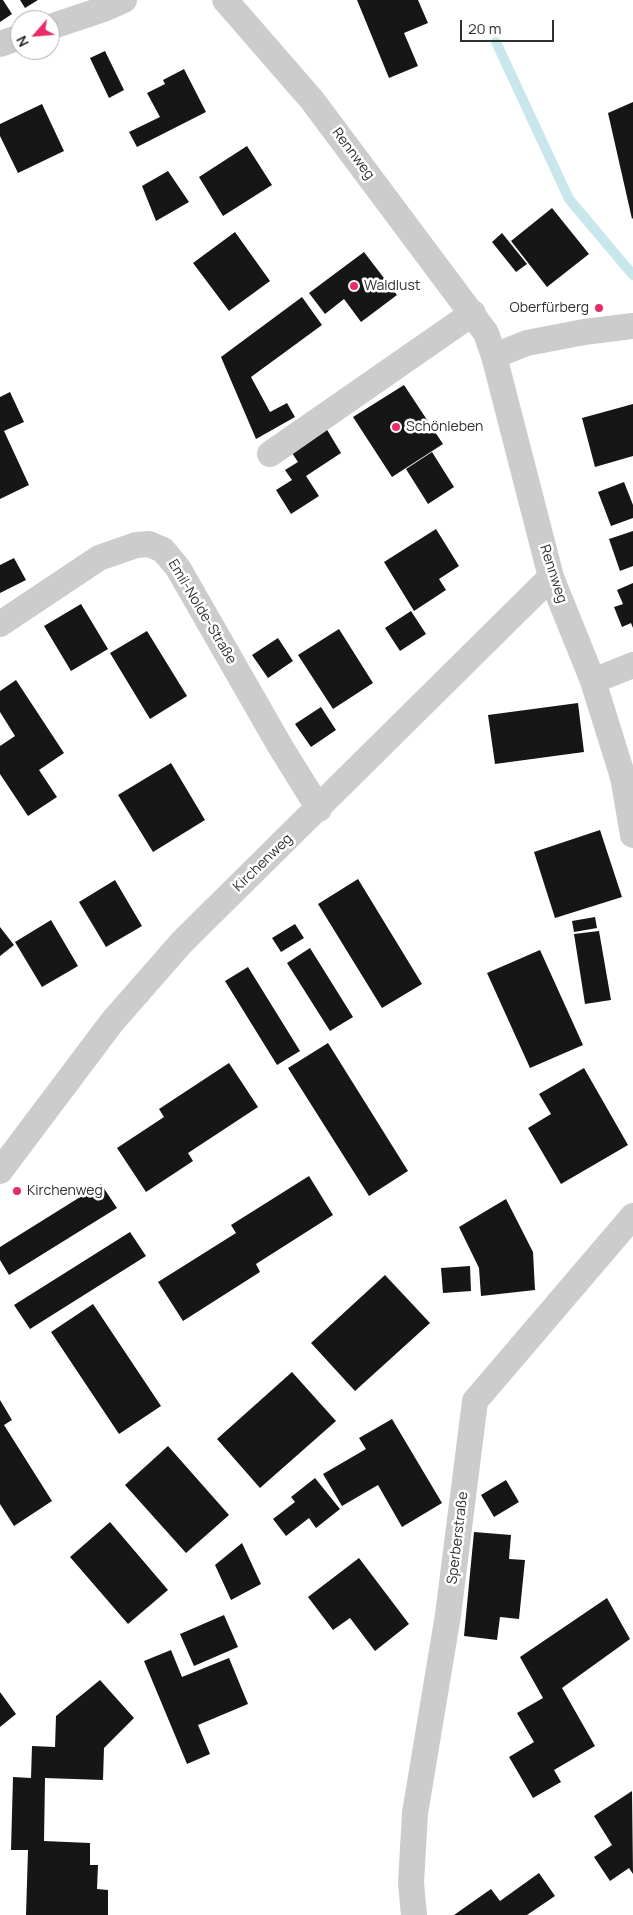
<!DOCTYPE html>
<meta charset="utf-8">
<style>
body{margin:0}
#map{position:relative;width:633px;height:1915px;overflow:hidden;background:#fff;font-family:Manrope,sans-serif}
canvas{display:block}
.north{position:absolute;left:10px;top:10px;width:50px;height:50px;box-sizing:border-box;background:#fff;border:1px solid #acacac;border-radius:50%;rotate:243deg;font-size:14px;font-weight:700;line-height:20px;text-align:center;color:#2f2f2f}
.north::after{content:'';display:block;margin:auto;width:18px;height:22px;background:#ed2a66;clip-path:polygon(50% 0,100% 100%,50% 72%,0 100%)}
.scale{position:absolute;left:460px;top:20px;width:94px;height:22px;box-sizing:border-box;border:2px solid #2f2f2f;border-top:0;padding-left:6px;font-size:15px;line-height:18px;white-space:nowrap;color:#2f2f2f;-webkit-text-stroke:4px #fff;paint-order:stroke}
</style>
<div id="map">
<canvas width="633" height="1915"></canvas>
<div class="north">N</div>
<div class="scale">20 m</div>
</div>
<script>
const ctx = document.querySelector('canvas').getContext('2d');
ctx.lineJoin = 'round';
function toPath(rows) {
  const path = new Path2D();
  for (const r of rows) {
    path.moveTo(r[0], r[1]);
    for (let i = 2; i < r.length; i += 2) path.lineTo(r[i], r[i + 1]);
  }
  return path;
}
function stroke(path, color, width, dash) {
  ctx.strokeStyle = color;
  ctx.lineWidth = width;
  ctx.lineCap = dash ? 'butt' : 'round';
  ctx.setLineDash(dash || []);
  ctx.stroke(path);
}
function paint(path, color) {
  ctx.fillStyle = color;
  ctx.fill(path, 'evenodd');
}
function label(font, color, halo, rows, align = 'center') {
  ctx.font = font + ' Manrope,sans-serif';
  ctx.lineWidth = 5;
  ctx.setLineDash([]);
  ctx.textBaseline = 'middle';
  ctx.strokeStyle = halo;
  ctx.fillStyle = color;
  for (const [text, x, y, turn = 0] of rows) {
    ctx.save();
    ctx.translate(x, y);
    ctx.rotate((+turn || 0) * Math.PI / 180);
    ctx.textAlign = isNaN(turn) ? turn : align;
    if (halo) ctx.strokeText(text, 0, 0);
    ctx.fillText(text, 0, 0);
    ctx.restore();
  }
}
const stream = toPath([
 [496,42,569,199,633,275]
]);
const building = toPath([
 [0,0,3,0,12,14,0,22],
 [20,0,38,0,25,8],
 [357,0,418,0,428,23,404,33,418,66,389,78],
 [105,51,124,90,109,98,90,58],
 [184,69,206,112,137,147,129,132,160,117,147,93,165,84,163,80],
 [633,102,633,218,632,219,608,113],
 [42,104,64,151,18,173,0,136,0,124],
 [247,146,272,185,223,216,199,177],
 [168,171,189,202,156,221,142,186],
 [552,208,589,254,547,287,511,241],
 [235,232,270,281,229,311,193,263],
 [502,233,527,264,516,272,492,242],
 [364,252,397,295,361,322,344,299,325,314,309,293],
 [302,297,322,325,251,377,270,412,287,403,295,417,256,439,221,357],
 [404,385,443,444,392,477,353,417],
 [10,392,24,422,4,431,29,485,0,499,0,397],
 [633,404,633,456,595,467,582,418],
 [326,428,341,453,306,476,319,496,291,514,276,490,292,480,285,470,298,462,290,450],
 [432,452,454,487,428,504,406,469],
 [624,482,633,505,633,518,611,526,598,492],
 [436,529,459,566,439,579,446,590,414,611,384,562],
 [633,531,633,566,620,571,609,539],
 [14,558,26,580,0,593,0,565],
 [633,583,633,628,631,623,622,627,614,607,623,604,617,590],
 [81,604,108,649,71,671,44,626],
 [411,611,426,634,400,651,385,628],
 [339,629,373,683,333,709,298,655],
 [147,631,187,696,150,719,110,653],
 [278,638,293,661,268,678,252,655],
 [16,680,64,753,39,770,57,797,28,816,0,774,0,746,15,736,0,712,0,691],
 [578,703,584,752,495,764,488,715],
 [321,707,336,730,311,747,295,724],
 [171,763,205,820,153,852,118,795],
 [600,830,622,897,555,918,534,852],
 [358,879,422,984,382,1008,318,904],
 [115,880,142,926,106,947,79,902],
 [595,917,597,928,574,932,572,921],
 [51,920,78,966,42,987,15,942],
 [295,924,304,938,281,952,272,938],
 [0,927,14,945,0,956],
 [599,931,611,1000,585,1004,574,934],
 [310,948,353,1017,330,1031,287,963],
 [540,950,583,1045,530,1068,487,973],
 [248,967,300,1051,277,1065,225,981],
 [328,1043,408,1171,369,1196,288,1068],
 [229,1063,258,1107,188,1153,193,1161,146,1192,117,1148,164,1117,159,1109],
 [584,1068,628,1145,561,1184,528,1128,551,1114,539,1094],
 [309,1176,333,1215,256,1264,260,1272,183,1321,158,1282,236,1233,231,1225],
 [101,1184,117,1208,9,1275,0,1260,0,1247],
 [506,1199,533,1252,535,1290,481,1296,479,1268,459,1227],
 [130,1232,146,1256,30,1329,14,1305],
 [470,1266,471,1291,443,1293,441,1268],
 [385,1275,430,1323,355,1391,311,1343],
 [93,1304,161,1406,119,1434,51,1332],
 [292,1372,336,1421,260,1488,217,1439],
 [0,1400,12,1420,4,1425,52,1501,14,1526,0,1504],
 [392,1419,442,1503,402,1527,378,1485,342,1506,323,1474,366,1449,359,1438],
 [168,1446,229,1515,186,1553,125,1485],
 [315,1478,340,1509,316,1528,309,1518,286,1536,273,1519,295,1502,291,1497],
 [506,1480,519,1502,494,1517,481,1495],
 [110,1522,168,1590,128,1624,70,1557],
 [474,1532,511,1535,509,1559,525,1560,519,1619,500,1617,497,1640,464,1636],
 [242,1543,261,1584,231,1600,215,1565],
 [359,1558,409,1624,375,1651,350,1618,333,1630,308,1597],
 [607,1598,630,1639,562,1688,595,1746,554,1770,561,1782,533,1798,509,1757,534,1742,517,1713,543,1698,520,1657],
 [224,1615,238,1647,194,1666,180,1634],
 [171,1650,182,1677,229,1658,248,1704,198,1725,210,1754,187,1764,144,1661],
 [100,1680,134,1718,104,1748,103,1780,45,1778,44,1841,90,1843,90,1865,98,1865,97,1889,108,1890,108,1915,26,1915,28,1850,11,1850,13,1777,31,1778,32,1746,55,1747,56,1716],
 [0,1692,16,1714,0,1727],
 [632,1791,633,1874,629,1868,610,1881,594,1857,612,1845,594,1816],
 [539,1873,555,1896,527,1915,454,1915,491,1889,500,1901]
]);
const street = toPath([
 [225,0,312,100,486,333,494,356,551,577,593,681,623,777,633,835],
 [50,27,104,9,124,0],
 [0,44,20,37],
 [494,356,527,343,584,332,633,326],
 [270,454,473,313],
 [0,624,99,558,136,545,149,544,163,550,178,568,280,746,319,809],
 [593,681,633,665],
 [0,1171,112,1022,182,942,551,577],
 [414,1915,411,1883,415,1813,448,1615,475,1401,633,1216]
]);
const markers = [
 [354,286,5,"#ed2a66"],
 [599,308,5,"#ed2a66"],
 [396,427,5,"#ed2a66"],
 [17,1191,5,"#ed2a66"]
];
const streetNames = [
 ["Rennweg",353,154,53],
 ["Rennweg",553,574,72],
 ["Emil-Nolde-Straße",202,612,59],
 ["Kirchenweg",263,863,-44],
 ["Sperberstraße",458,1538,-83]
];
const poiNames = [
 ["Waldlust",364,286],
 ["Oberfürberg",589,308,"right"],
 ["Schönleben",406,427],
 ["Kirchenweg",27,1191]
];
stroke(stream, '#c8e7ed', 10);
paint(building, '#161616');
stroke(street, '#ccc', 26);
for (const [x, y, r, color] of markers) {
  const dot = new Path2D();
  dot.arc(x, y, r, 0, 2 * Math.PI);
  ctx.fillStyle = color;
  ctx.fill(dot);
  stroke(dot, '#fff', 2);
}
label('14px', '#2f2f2f', '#fff', streetNames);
label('14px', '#2f2f2f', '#fff', poiNames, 'left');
</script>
